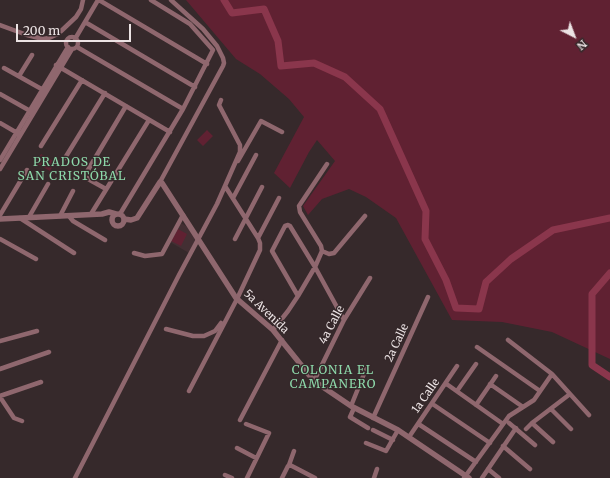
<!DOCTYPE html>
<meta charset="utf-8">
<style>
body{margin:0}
#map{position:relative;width:610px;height:478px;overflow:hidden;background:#36292b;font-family:Merriweather,serif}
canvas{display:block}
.north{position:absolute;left:554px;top:16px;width:40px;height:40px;-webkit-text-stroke:3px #36292b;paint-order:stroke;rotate:138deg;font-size:11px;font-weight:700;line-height:16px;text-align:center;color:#ece3e4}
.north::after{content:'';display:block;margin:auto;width:14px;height:18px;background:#ece3e4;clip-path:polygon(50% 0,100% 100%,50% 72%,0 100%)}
.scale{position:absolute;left:16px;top:24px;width:115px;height:18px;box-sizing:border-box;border:2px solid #ece3e4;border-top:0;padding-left:5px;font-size:12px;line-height:14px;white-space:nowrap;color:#ece3e4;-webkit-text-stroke:3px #36292b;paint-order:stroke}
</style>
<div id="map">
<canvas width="610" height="478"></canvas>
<div class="north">N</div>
<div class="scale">200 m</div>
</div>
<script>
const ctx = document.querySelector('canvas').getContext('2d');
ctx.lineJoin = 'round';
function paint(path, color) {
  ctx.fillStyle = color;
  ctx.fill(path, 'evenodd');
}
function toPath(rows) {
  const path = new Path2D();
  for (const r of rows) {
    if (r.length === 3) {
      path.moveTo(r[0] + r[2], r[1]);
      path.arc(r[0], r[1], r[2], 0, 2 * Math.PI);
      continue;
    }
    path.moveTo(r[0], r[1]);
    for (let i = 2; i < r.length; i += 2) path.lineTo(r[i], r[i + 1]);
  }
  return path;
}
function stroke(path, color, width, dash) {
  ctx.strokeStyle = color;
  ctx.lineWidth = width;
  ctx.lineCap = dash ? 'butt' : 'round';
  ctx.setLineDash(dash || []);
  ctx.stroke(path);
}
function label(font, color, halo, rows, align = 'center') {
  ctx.font = font + ' Merriweather,serif';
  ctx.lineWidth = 3;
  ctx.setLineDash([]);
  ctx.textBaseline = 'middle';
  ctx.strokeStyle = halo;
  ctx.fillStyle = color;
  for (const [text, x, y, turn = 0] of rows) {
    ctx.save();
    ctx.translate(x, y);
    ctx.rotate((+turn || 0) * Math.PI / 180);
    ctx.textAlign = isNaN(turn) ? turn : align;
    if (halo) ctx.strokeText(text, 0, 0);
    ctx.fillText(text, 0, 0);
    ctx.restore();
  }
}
const built = toPath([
 [181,223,186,226,197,238,189,253,170,242]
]);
const green = toPath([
 [186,0,610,0,610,359,552,332,502,322,452,320,396,218,366,197,349,189,322,199,308,215,303,206,335,161,317,140,309,152,290,188,274,173,304,117,289,99,260,74,236,59],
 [207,130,213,136,203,146,197,140],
 [41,154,55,162,50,171,36,163],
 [178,229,187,234,181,246,171,241]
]);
const river = toPath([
 [224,0,232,13,264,9,278,41,281,66,314,63,345,77,380,109,426,211,425,239,446,280,456,308,479,309,486,282,511,259,553,230,610,218],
 [610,273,592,294,592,365,610,377]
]);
const minor = toPath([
 [99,0,207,64],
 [85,22,195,87],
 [0,25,27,35,43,39,49,38,58,34,76,17,81,9,83,0],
 [72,43,6],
 [75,39,98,0],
 [77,47,183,109],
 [56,65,170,132],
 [4,68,45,91],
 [19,76,32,55],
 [0,94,32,112],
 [0,123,19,134],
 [41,146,82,80],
 [65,158,105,93],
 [0,160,68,47],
 [238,161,261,121,282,132],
 [0,169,72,49],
 [160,182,223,66,224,63,223,58,217,46,203,29,171,0],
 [106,189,88,179,85,175,126,106],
 [233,198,256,155],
 [91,214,149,120],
 [120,214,183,109,213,50,190,24,151,0],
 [0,215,27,170],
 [60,216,73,191],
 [69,216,73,221,105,240],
 [29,217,48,184],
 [20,218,74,253],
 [258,238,279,198],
 [0,239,36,259],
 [235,239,262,187],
 [322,251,329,254,334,253,365,216],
 [134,253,145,256,162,254,183,215],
 [298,296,272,251,285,226,288,225,290,226,315,267,344,320],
 [166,329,193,336,204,336,215,331,221,323],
 [273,330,288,311,298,296,315,267,322,251,321,246,300,212,299,206,327,164],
 [508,340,552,374,589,415],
 [0,341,37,331],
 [477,347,540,391],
 [0,369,49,352],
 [314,381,344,320,370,278],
 [490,384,523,407],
 [448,385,503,424],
 [189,391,237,299,260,250,260,243,258,238,225,186],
 [457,391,476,364],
 [0,396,41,382],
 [0,397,14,418,22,421],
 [434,405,490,443],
 [476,405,496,376],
 [351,406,366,369],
 [354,408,350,417,368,428],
 [551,409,571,429],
 [373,418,428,297],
 [240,420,282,340],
 [509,423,535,445],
 [532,423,553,442],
 [246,424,269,433,247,478],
 [420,425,476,462],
 [526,429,532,423,570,394],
 [373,430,393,440],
 [409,437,457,366],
 [366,443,386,451,398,430],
 [503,446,530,469],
 [237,448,256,458],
 [289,465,294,451],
 [488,469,499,478],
 [225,475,232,478],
 [75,478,179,275,217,204,240,152,240,145,219,105,221,100],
 [282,478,288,466,290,465,315,478],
 [374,478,377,469],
 [464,478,509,416,534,400,552,374],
 [482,478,516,428]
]);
const tertiary = toPath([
 [118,220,6],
 [0,219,102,214,109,212,116,214],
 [124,219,131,220,137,218,160,182,162,183,236,298,273,330,314,381,351,406,398,430,469,478]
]);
const streetNames = [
 ["5a Avenida",266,312,44],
 ["4a Calle",332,325,-62],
 ["2a Calle",397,343,-65],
 ["1a Calle",426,396,-55]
];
const neighbourhoodNames = [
 ["PRADOS DE",72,163],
 ["SAN CRISTÓBAL",72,177],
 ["COLONIA EL",333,371],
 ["CAMPANERO",333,385]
];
paint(built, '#432f33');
paint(green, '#602132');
stroke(river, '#8a364c', 7);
stroke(minor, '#8f676e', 4.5);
stroke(tertiary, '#8f676e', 5.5);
label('11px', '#ece3e4', '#36292b', streetNames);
ctx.letterSpacing = '1px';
label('12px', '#8dd8aa', '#36292b', neighbourhoodNames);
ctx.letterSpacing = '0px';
</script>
